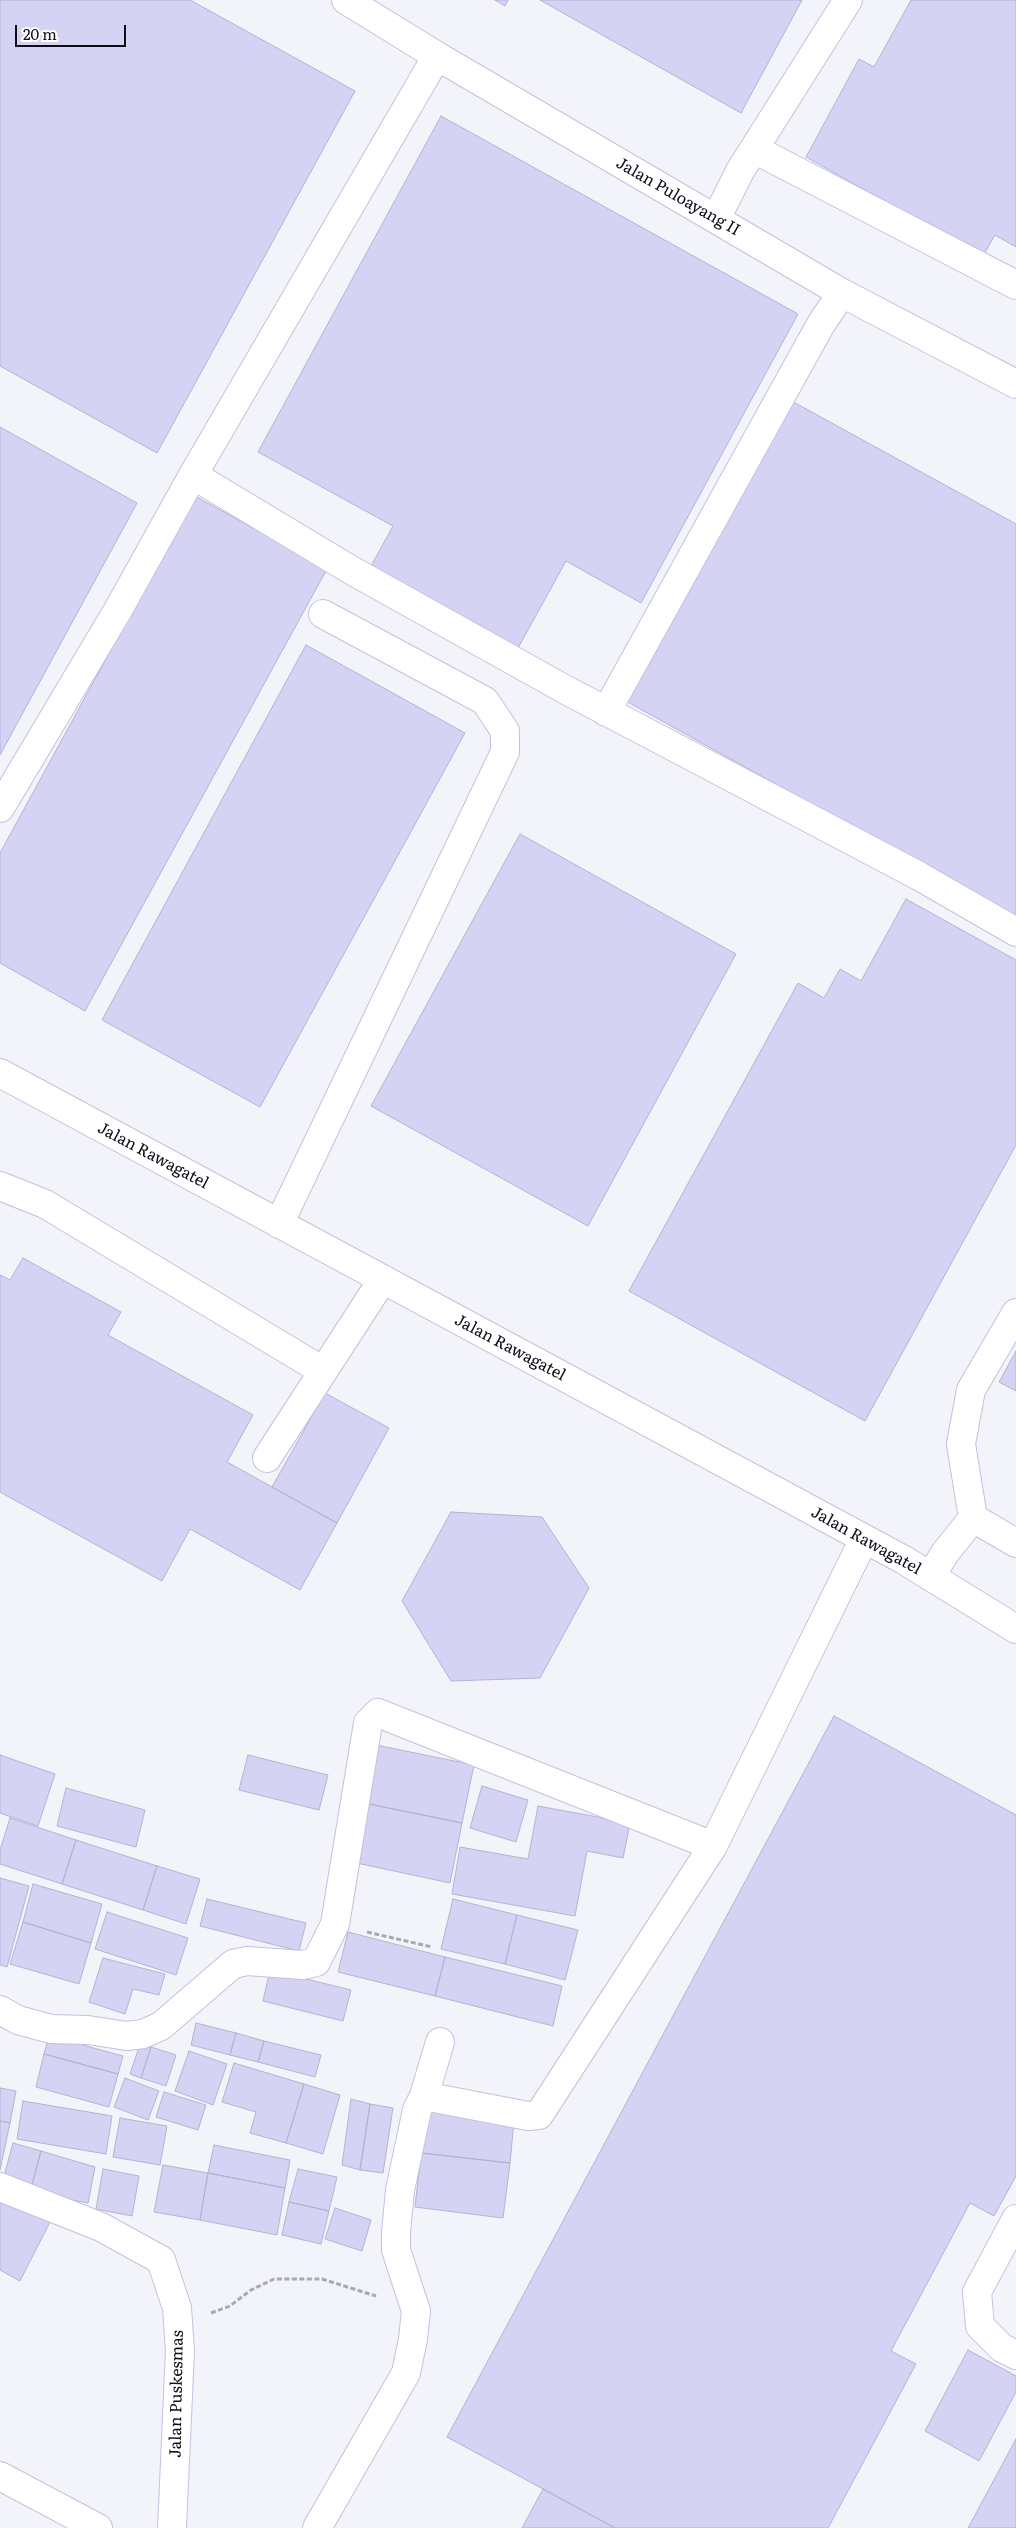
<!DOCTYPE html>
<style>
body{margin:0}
#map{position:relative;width:1016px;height:2528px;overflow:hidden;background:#f3f3fa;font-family:Literata,serif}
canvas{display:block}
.scale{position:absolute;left:15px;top:25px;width:111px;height:22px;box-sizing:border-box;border:2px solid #0e0d18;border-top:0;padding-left:6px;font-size:15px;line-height:18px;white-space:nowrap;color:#0e0d18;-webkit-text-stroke:4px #fff;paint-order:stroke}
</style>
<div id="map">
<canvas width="1016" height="2528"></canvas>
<div class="scale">20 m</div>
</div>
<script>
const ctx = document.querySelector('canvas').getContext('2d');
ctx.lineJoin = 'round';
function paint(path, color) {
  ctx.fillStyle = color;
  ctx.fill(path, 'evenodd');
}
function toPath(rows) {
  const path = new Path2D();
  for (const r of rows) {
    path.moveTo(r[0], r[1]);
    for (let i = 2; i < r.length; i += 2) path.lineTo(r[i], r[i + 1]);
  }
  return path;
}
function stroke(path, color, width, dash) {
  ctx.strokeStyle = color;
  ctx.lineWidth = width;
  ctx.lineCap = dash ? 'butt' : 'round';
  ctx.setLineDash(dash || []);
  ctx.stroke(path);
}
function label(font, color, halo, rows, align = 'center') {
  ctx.font = font + ' Literata,serif';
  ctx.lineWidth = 4.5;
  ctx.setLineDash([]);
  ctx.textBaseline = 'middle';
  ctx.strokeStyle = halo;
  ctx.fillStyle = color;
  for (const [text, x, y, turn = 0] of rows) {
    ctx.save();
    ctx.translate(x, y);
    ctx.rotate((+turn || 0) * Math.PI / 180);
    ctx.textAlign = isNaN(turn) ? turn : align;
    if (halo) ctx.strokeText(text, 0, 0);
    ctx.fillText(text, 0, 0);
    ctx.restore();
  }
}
const building = toPath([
 [0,0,190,0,355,91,157,453,0,366,0,0],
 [495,0,508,0,505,6,495,0],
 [540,0,802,0,741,113,540,0],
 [911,0,1016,0,1016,247,995,235,983,256,806,157,859,59,874,67,911,0],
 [441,116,798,314,641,603,566,561,518,648,371,566,393,526,258,452,441,116],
 [788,399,1016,524,1016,917,624,700,788,399],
 [0,427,137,503,0,755,0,427],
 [195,496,327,569,85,1011,0,963,0,853,195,496],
 [306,645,465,733,260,1107,102,1020,306,645],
 [520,834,736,954,588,1226,371,1106,520,834],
 [906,899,1016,960,1016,1145,865,1421,629,1291,798,983,824,998,840,969,861,981,906,899],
 [23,1258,121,1312,108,1335,253,1415,227,1462,337,1523,300,1590,190,1529,162,1581,0,1492,0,1275,10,1280,23,1258],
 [1016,1351,1016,1391,999,1382,1016,1351],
 [325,1393,389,1428,337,1523,272,1487,325,1393],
 [451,1512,542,1517,589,1588,540,1678,451,1681,402,1601,451,1512],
 [834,1716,1016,1815,1016,2176,994,2216,970,2203,891,2351,916,2364,828,2528,615,2528,447,2437,834,1716],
 [376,1745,474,1765,462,1823,364,1803,376,1745],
 [0,1755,55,1774,38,1826,0,1813,0,1755],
 [248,1755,328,1775,319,1810,239,1790,248,1755],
 [482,1786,528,1800,516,1842,470,1828,482,1786],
 [66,1788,145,1810,136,1847,57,1826,66,1788],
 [364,1803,462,1823,450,1883,352,1862,364,1803],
 [538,1806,630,1823,623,1858,587,1851,575,1916,452,1894,460,1847,528,1859,538,1806],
 [10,1818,76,1840,62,1884,0,1864,0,1850,10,1818],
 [76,1840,157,1866,143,1910,62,1884,76,1840],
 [157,1866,200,1879,186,1924,143,1910,157,1866],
 [0,1878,29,1886,7,1967,0,1965,0,1878],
 [33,1884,102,1904,91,1943,23,1922,33,1884],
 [207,1899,306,1923,299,1951,200,1926,207,1899],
 [453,1899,517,1915,505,1964,441,1949,453,1899],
 [107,1912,188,1938,176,1975,95,1949,107,1912],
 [517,1915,578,1930,565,1980,505,1964,517,1915],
 [23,1922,91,1943,79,1984,10,1964,23,1922],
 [348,1932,445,1957,435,1996,338,1972,348,1932],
 [445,1957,562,1986,553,2026,435,1996,445,1957],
 [103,1958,165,1974,159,1995,133,1989,125,2014,89,2002,103,1958],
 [270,1970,351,1990,343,2021,263,2001,270,1970],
 [196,2023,236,2033,230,2055,191,2045,196,2023],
 [236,2033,264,2041,258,2062,230,2055,236,2033],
 [49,2036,123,2056,118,2074,44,2054,49,2036],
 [264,2041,321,2055,315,2077,258,2062,264,2041],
 [140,2044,151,2047,141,2078,130,2074,140,2044],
 [151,2047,176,2055,166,2086,141,2078,151,2047],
 [189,2051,227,2064,213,2105,175,2091,189,2051],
 [44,2054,118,2074,109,2107,36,2087,44,2054],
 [234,2063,304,2084,286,2143,250,2133,256,2112,222,2102,234,2063],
 [125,2078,159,2091,148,2120,114,2107,125,2078],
 [304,2084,340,2095,323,2154,286,2143,304,2084],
 [0,2088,16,2091,10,2123,0,2121,0,2088],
 [164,2092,206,2105,198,2130,156,2117,164,2092],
 [351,2099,370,2104,360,2170,342,2165,351,2099],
 [23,2101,112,2116,106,2154,17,2139,23,2101],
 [370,2104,393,2108,383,2173,360,2170,370,2104],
 [427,2110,514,2121,510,2163,421,2153,427,2110],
 [120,2118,167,2126,160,2165,113,2157,120,2118],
 [0,2121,10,2123,0,2170,0,2121],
 [13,2143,41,2151,30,2192,2,2184,13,2143],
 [214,2145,290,2160,285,2188,208,2173,214,2145],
 [41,2151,95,2167,88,2203,30,2192,41,2151],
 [421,2153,510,2163,503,2218,415,2207,421,2153],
 [163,2165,208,2173,200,2220,154,2212,163,2165],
 [103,2169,139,2176,132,2216,96,2209,103,2169],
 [298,2169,337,2177,329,2211,289,2202,298,2169],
 [208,2173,285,2188,277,2235,200,2220,208,2173],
 [0,2196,50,2222,20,2281,0,2270,0,2196],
 [289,2202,329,2211,321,2244,282,2235,289,2202],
 [335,2208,371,2220,362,2251,325,2239,335,2208],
 [968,2350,1016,2376,1016,2392,979,2461,925,2431,968,2350],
 [1016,2439,1016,2528,968,2528,1016,2439],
 [543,2489,615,2528,522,2528,543,2489]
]);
const path = toPath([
 [367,1932,432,1947],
 [211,2313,230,2306,251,2290,274,2279,322,2279,376,2296]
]);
const minor = toPath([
 [346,0,437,56,842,293,1016,384],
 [437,56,193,475,351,570,566,690,919,876,1016,932],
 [754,149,1016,285],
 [716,219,740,171,848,0],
 [606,712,821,324,842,293],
 [0,808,118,610,193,475],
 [0,1073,904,1560,1016,1629],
 [0,1186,45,1204,323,1371],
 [279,1224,505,752,505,731,485,701,323,614],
 [267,1458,383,1279],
 [973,1518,961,1444,971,1390,1016,1313],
 [931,1576,945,1553,973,1518,1016,1543],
 [0,2010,18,2020,51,2029,88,2030,127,2036,143,2034,161,2026,233,1964,247,1961,303,1965,316,1962,335,1924,368,1723,378,1713,713,1846],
 [424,2096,440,2042],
 [0,2187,101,2227,161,2260,177,2308,180,2351,172,2528],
 [1016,2219,977,2292,980,2326,1002,2348,1016,2355],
 [0,2476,98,2528],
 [317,2528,406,2373,413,2339,416,2311,396,2250,396,2233,400,2190,417,2110,424,2096,528,2116,539,2115,713,1846,864,1539]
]);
const streetNames = [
 ["Jalan Puloayang II",678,197,30],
 ["Jalan Rawagatel",153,1156,28],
 ["Jalan Rawagatel",510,1348,28],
 ["Jalan Rawagatel",866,1541,29],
 ["Jalan Puskesmas",177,2394,-89]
];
paint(building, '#d4d3f4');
stroke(building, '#b4b2d3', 1);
stroke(minor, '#c3c1e2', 30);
stroke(path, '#a9a9b1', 3, [5, 2.5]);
stroke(minor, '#fff', 28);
label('16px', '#0e0d18', '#fff', streetNames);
</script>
